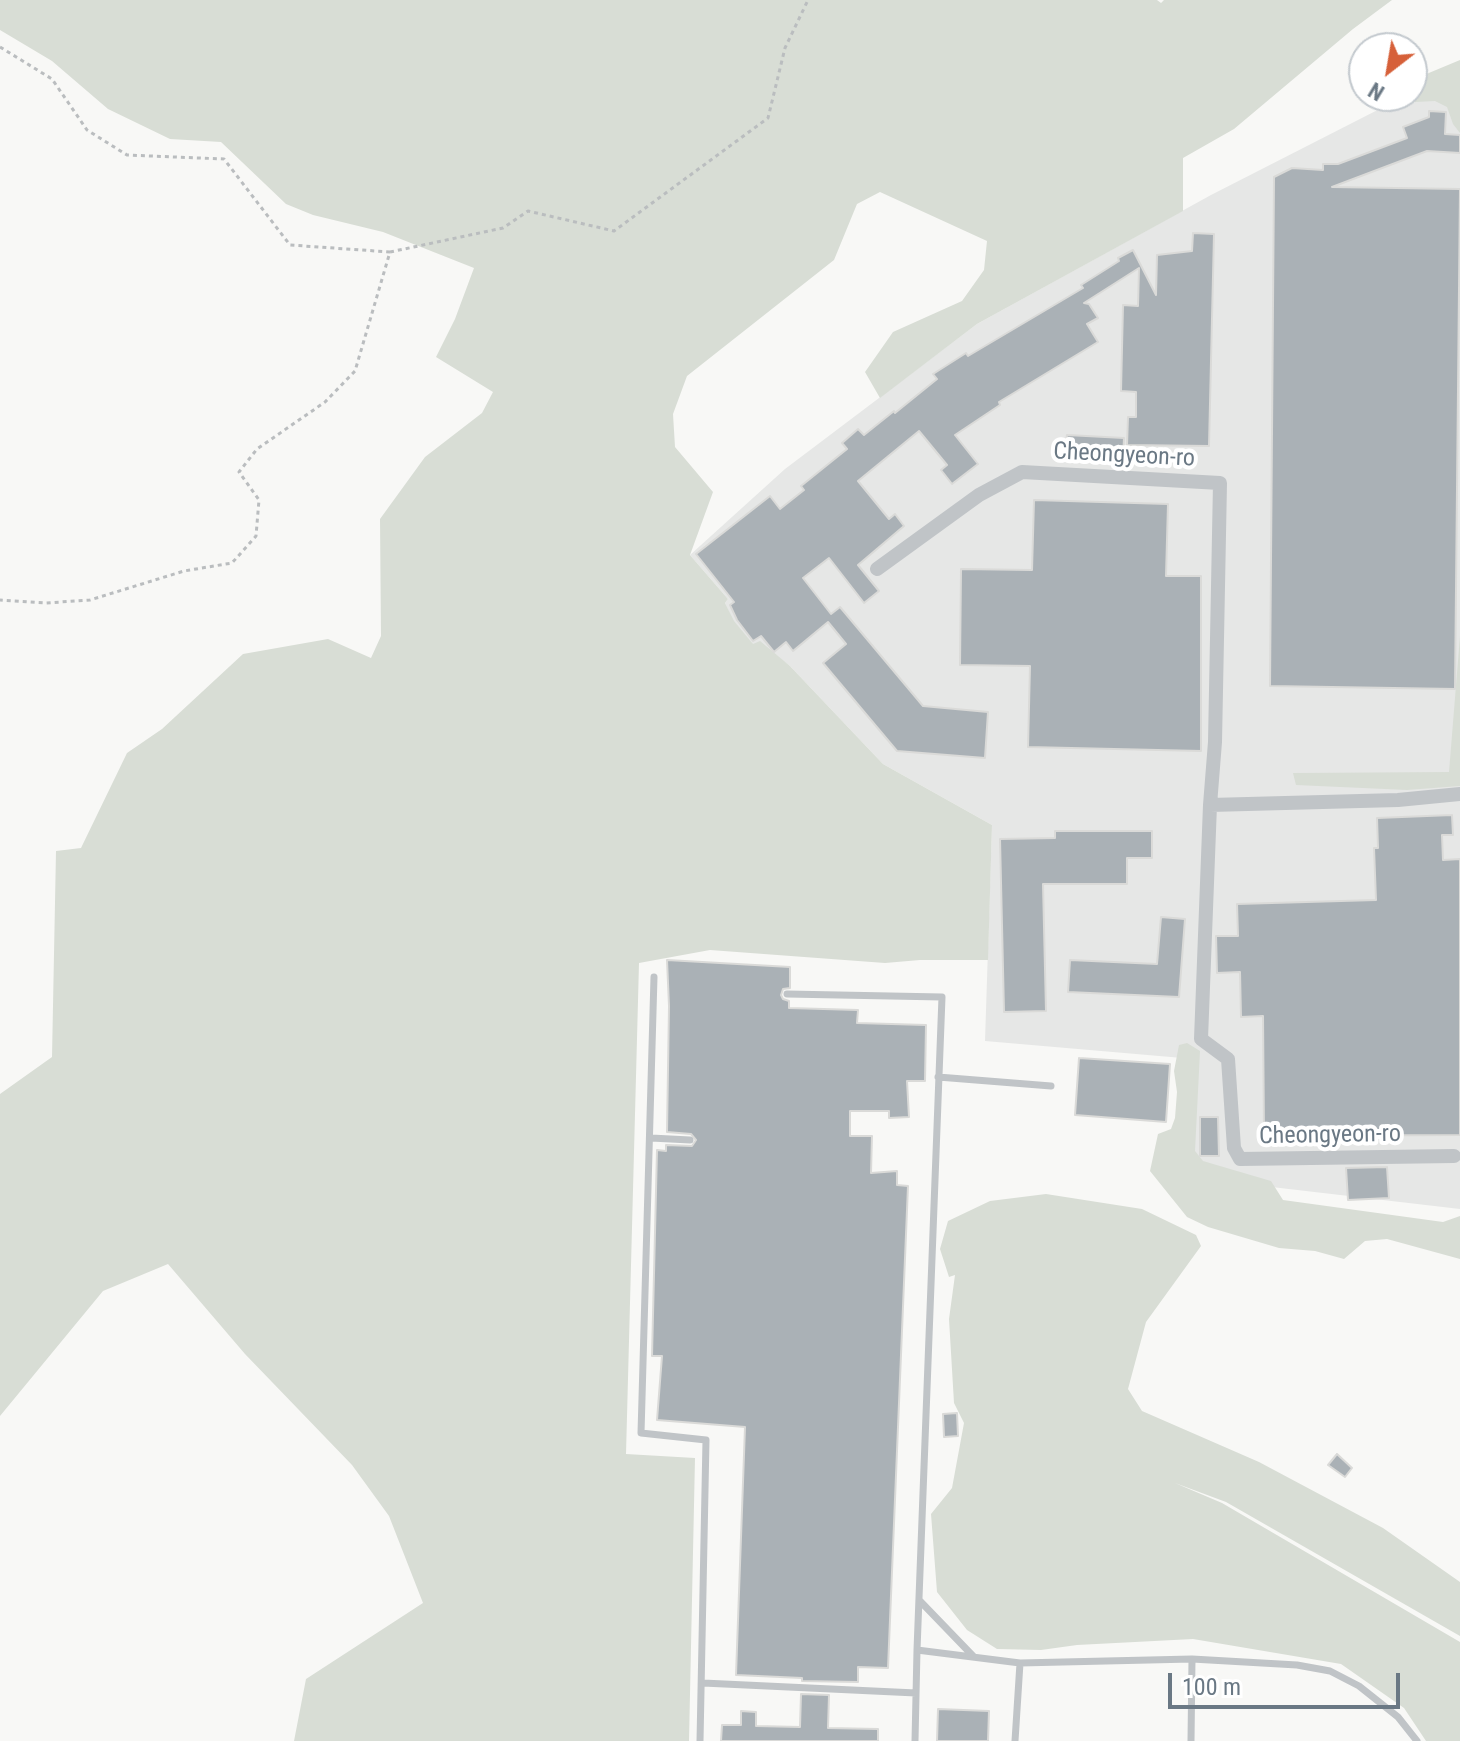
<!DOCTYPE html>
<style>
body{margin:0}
#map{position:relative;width:1460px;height:1741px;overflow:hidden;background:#f8f8f6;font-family:"Roboto Condensed",sans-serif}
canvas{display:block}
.north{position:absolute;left:1348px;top:32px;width:80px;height:80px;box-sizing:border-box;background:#fff;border:2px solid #c3c9ce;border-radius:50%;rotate:211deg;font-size:22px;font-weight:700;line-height:32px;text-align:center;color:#6a7884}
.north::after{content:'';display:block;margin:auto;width:28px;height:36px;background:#d66039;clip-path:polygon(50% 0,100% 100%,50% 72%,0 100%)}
.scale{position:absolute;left:1168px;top:1673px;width:232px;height:36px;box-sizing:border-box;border:4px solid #6a7884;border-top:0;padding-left:10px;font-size:24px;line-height:28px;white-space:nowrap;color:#6a7884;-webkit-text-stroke:6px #fff;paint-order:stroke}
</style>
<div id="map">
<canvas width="1460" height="1741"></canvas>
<div class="north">N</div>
<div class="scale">100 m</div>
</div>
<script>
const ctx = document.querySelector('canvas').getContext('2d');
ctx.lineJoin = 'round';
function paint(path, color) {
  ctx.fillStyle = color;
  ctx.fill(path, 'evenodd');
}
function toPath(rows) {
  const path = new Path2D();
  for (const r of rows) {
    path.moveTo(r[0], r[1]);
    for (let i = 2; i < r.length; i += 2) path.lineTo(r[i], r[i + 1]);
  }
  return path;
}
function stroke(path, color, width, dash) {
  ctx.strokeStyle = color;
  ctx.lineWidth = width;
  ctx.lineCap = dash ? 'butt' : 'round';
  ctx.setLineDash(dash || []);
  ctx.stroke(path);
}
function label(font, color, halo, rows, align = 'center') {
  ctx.font = font + ' "Roboto Condensed",sans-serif';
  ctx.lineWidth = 8;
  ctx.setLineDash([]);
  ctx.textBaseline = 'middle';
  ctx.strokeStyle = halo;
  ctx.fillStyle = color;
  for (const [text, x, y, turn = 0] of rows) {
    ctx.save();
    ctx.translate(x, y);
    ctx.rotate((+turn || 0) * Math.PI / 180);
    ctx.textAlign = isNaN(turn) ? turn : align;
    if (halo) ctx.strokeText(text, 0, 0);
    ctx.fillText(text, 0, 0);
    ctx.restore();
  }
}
const built = toPath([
 [1460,68,1460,1209,1186,1177,1194,1059,985,1041,992,825,883,764,790,666,775,655,753,645,733,621,725,603,728,599,690,555,785,469,977,324,1211,195,1405,96,1412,96]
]);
const green = toPath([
 [0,0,1157,0,1161,3,1164,0,1392,0,1353,29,1234,129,1183,158,1183,211,977,324,880,398,865,372,893,332,962,301,984,270,987,241,880,192,857,204,834,260,687,376,673,414,675,447,713,492,690,555,728,599,725,603,734,621,753,644,760,641,790,666,883,764,992,825,988,960,920,960,885,963,710,950,639,963,626,1454,695,1458,689,1741,294,1741,306,1679,423,1603,389,1516,352,1465,245,1354,168,1264,103,1291,0,1416,0,1094,52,1057,56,851,81,848,127,753,162,729,243,654,328,639,371,658,381,636,380,519,425,457,482,413,493,392,436,357,455,319,474,268,383,232,313,215,286,204,221,142,170,139,108,109,52,61,0,30],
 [1460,60,1460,133,1453,124,1447,107,1435,101,1415,102,1406,96,1412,96,1412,80],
 [1460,636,1460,786,1407,790,1296,785,1293,773,1449,772],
 [1187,1043,1200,1051,1195,1151,1203,1161,1271,1181,1283,1200,1443,1222,1460,1216,1460,1259,1387,1239,1365,1241,1344,1259,1315,1251,1279,1248,1208,1227,1187,1217,1150,1171,1158,1134,1171,1129,1175,1118,1177,1092,1174,1071,1179,1045],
 [1046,1194,1142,1209,1196,1235,1201,1246,1146,1322,1128,1389,1142,1411,1259,1462,1383,1528,1460,1582,1460,1636,1226,1502,1175,1483,1222,1503,1460,1642,1460,1741,1426,1741,1404,1708,1341,1664,1193,1639,1077,1645,1041,1650,997,1649,967,1630,937,1592,931,1514,952,1488,964,1423,954,1403,949,1319,955,1275,949,1277,940,1249,948,1221,990,1201]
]);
const building = toPath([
 [1429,111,1446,112,1445,134,1460,135,1460,153,1427,151,1332,187,1460,189,1455,689,1270,686,1274,177,1292,168,1323,170,1323,164,1338,164,1407,138,1403,127,1429,117,1429,111],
 [1193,233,1214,234,1209,446,1127,445,1128,417,1136,417,1136,392,1121,391,1123,305,1138,306,1139,268,1084,303,1089,304,1098,318,1087,324,1098,342,999,402,1000,405,955,435,978,464,952,484,941,470,947,465,919,431,858,481,889,519,895,514,904,526,858,565,879,591,864,603,829,558,803,578,831,614,840,607,923,706,988,712,985,758,897,751,823,663,846,644,828,622,793,651,786,642,774,652,761,636,753,641,737,620,730,605,734,602,696,554,770,496,780,509,804,490,801,486,847,449,842,443,858,429,864,435,894,411,895,413,937,379,933,374,966,353,968,356,1083,288,1081,285,1119,261,1118,258,1133,250,1156,295,1157,255,1192,251,1193,233],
 [1067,435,1124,438,1123,459,1058,456,1058,441,1066,441,1067,435],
 [1034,500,1168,504,1166,576,1201,576,1201,751,1028,747,1030,666,960,665,961,569,1032,570,1034,500],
 [1452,815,1453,835,1442,835,1443,860,1460,859,1460,1135,1264,1136,1263,1016,1241,1017,1240,972,1217,973,1216,936,1238,936,1237,904,1376,900,1374,848,1378,848,1377,818,1452,815],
 [1055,831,1152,831,1152,858,1127,858,1127,884,1043,884,1046,1011,1004,1012,1000,839,1055,838,1055,831],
 [1161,917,1185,919,1179,997,1068,992,1070,960,1157,964,1161,917],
 [667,960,790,967,790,988,783,989,781,995,783,999,789,1001,789,1008,858,1010,857,1023,926,1025,925,1081,907,1081,909,1117,889,1118,889,1111,850,1111,850,1136,872,1136,871,1173,897,1171,897,1185,908,1186,888,1668,858,1667,858,1682,802,1681,802,1678,736,1675,745,1427,657,1420,662,1356,652,1356,657,1150,666,1151,666,1145,692,1146,696,1140,691,1134,667,1132,669,1006,667,960],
 [1079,1058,1170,1064,1166,1122,1075,1115,1079,1058],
 [1200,1117,1218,1117,1219,1156,1200,1156,1200,1117],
 [1387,1167,1389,1198,1348,1200,1346,1168,1387,1167],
 [957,1413,958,1436,944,1437,943,1414,957,1413],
 [1337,1454,1352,1468,1345,1477,1328,1465,1337,1454],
 [801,1694,829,1695,828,1728,878,1729,878,1741,721,1741,722,1725,741,1725,741,1711,756,1712,756,1726,800,1727,801,1694],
 [938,1709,989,1711,988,1741,937,1741,938,1709]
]);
const path = toPath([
 [0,47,52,79,87,130,127,155,224,159,290,245,390,252,355,371,325,402,257,449,239,472,259,500,256,536,232,563,184,571,90,600,46,603,0,600],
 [390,252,503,228,528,211,614,231,768,118,785,48,808,0]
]);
const service = toPath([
 [654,977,641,1433,706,1440,700,1741],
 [787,994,942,997,917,1650,1020,1663,1192,1659,1297,1665,1330,1671,1359,1686,1398,1717,1417,1741],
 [938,1077,1051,1086],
 [651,1138,690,1140],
 [920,1601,974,1657],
 [703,1683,916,1693],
 [915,1741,917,1650],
 [1015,1741,1020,1663],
 [1191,1741,1192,1659]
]);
const minor = toPath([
 [877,569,979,495,1022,472,1220,483,1215,742,1210,805,1398,800,1460,794],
 [1210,805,1201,1039,1228,1059,1234,1148,1240,1159,1454,1156]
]);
const streetNames = [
 ["Cheongyeon-ro",1124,456,3],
 ["Cheongyeon-ro",1330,1136,-1]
];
paint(built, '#e6e7e6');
paint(green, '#d8ddd5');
paint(building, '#aab1b6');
stroke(building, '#dadad8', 2);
stroke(path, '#babdbf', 3, [4, 4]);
stroke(service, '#c0c4c7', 7);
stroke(minor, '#c0c4c7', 14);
label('24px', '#6a7884', '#fff', streetNames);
</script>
